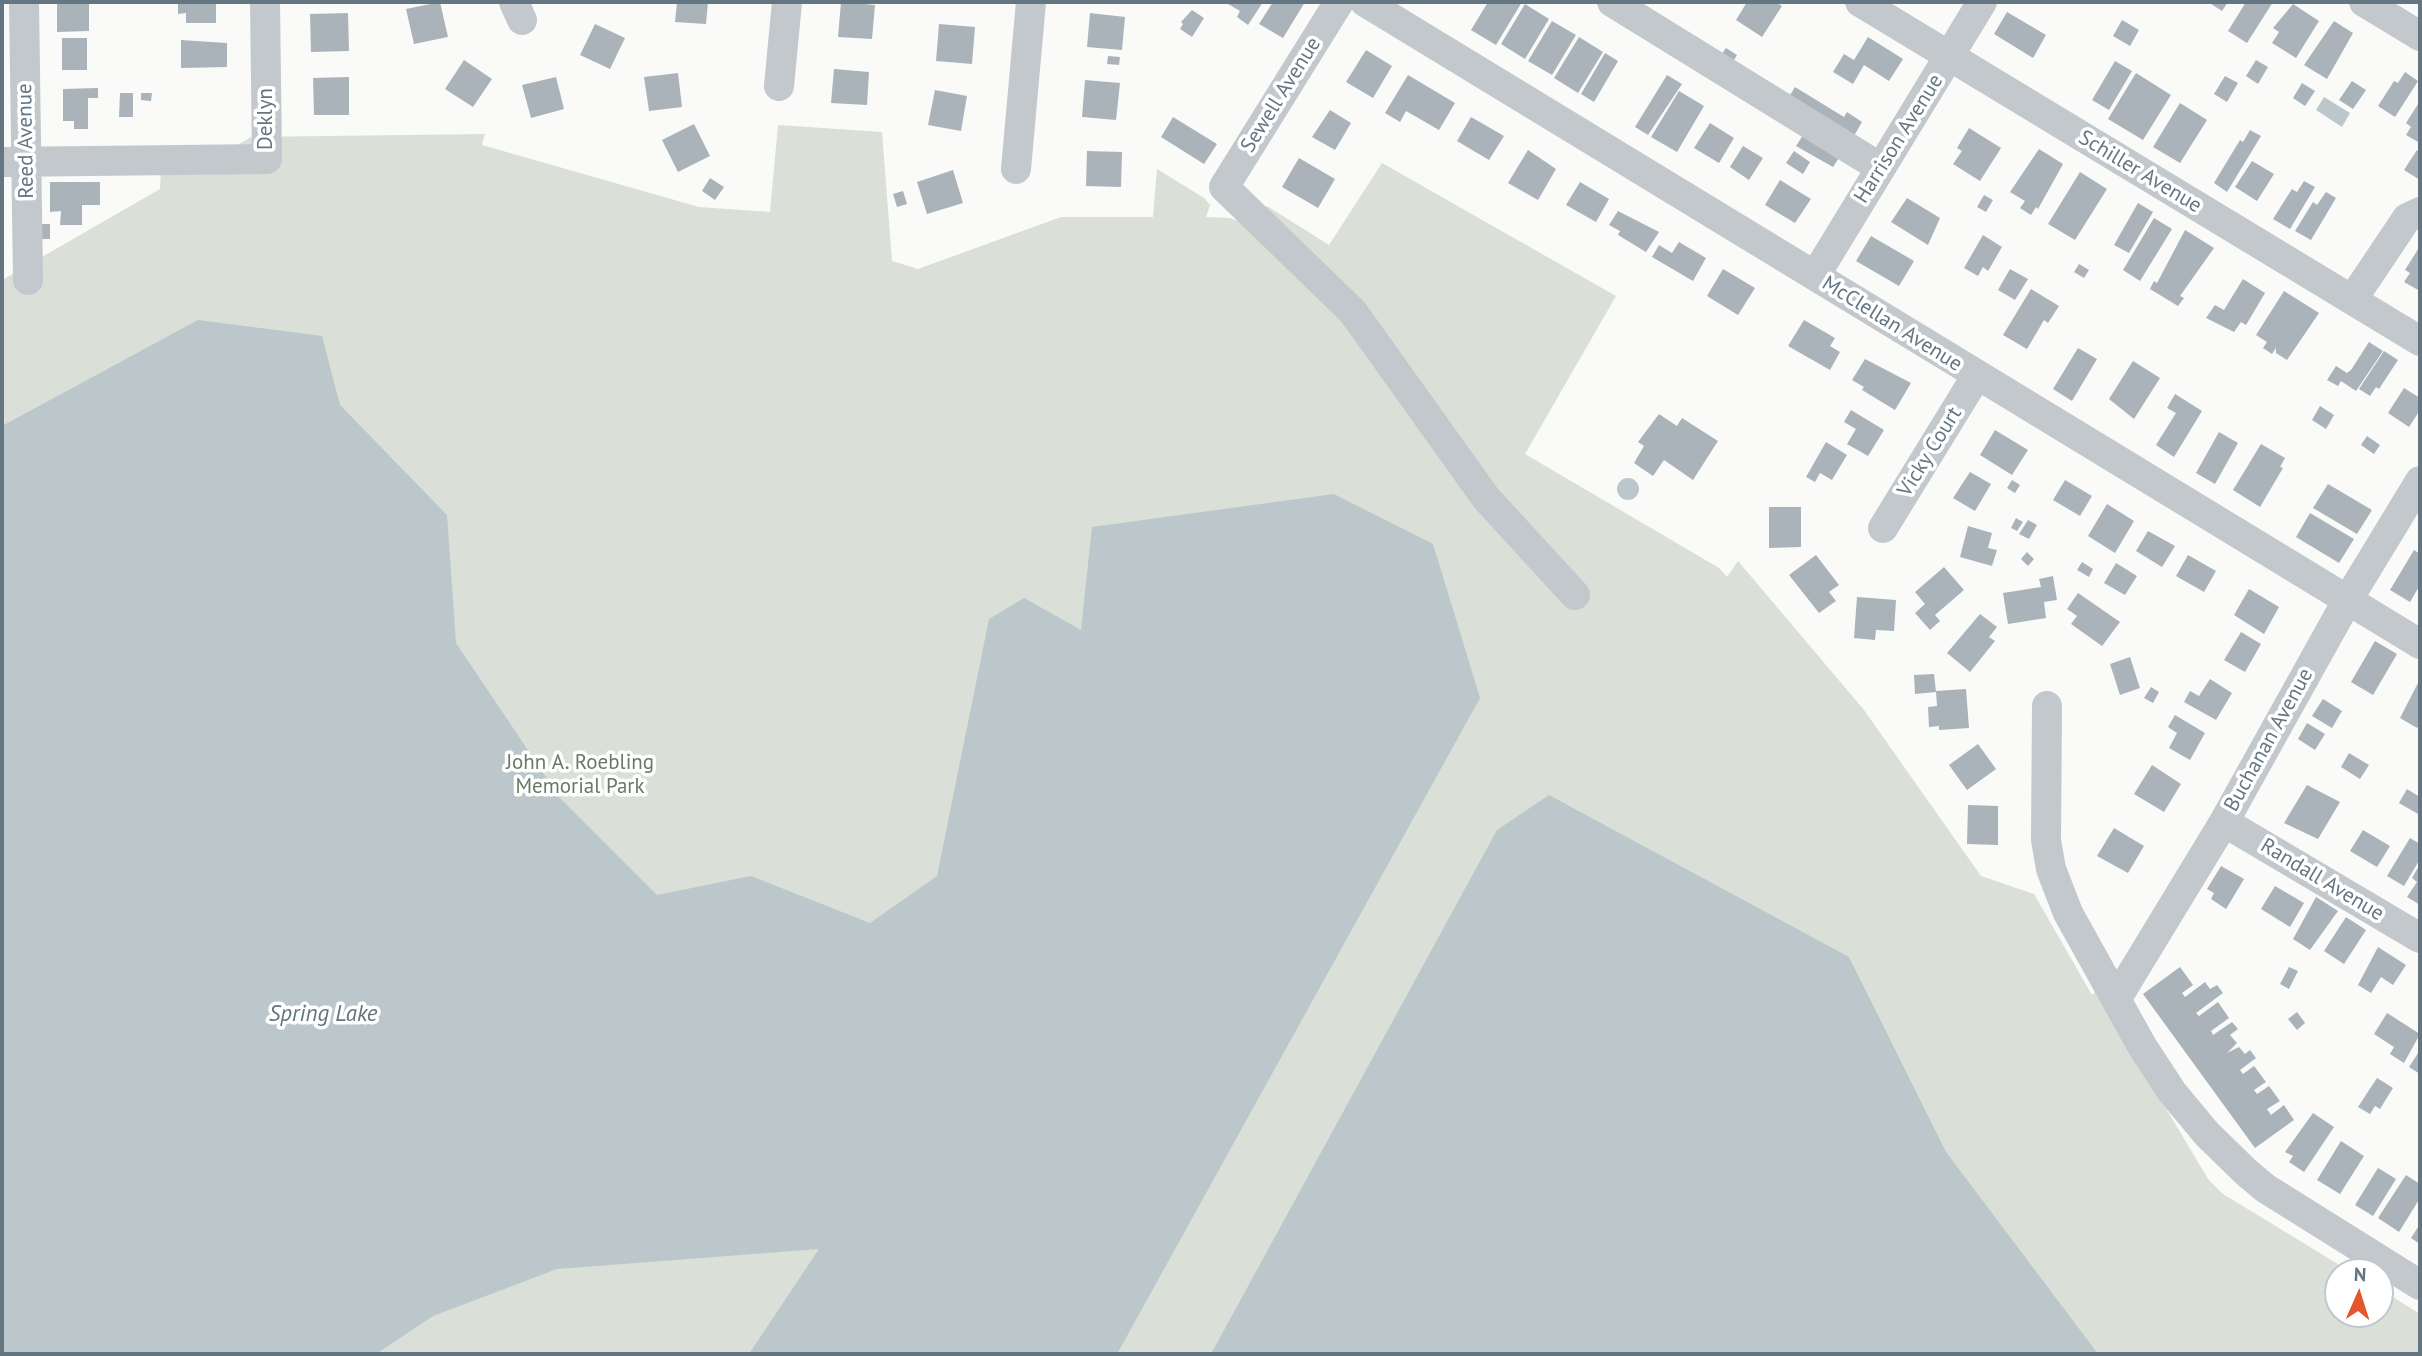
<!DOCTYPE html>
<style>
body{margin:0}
#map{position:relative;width:2422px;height:1356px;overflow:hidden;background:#fafaf8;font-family:"PT Sans",sans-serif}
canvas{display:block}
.frame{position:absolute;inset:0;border:4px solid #657683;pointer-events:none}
.north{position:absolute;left:2324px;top:1258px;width:70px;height:70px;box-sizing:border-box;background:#fff;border:2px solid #c1c8cd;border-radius:50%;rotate:3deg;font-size:19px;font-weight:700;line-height:28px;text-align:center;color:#657683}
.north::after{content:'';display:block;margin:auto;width:24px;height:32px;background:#e4572e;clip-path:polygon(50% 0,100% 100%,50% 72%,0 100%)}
</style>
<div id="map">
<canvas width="2422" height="1356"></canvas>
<div class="frame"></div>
<div class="north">N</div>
</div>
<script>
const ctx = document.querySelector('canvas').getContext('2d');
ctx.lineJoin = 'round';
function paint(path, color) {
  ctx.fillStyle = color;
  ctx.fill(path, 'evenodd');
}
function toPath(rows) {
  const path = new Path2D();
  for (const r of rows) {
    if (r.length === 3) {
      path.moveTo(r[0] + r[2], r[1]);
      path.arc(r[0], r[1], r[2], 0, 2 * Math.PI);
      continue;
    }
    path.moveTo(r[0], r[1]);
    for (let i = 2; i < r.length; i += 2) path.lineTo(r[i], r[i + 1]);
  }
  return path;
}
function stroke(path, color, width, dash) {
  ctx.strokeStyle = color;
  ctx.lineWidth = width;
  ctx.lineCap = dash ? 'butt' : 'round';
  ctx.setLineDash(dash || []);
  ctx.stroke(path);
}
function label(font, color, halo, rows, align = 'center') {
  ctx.font = font + ' "PT Sans",sans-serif';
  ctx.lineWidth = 7;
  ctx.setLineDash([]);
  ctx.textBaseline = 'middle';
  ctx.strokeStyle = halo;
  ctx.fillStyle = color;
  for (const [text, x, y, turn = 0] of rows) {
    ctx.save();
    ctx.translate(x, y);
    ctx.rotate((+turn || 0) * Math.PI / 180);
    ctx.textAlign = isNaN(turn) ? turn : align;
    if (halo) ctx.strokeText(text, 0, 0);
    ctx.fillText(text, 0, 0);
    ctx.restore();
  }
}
const green = toPath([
 [778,125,882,132,892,261,918,269,1061,217,1153,217,1157,169,1204,198,1210,205,1206,217,1230,218,1254,228,1267,206,1329,245,1382,163,1616,296,1525,454,1719,568,1727,577,1738,561,1864,710,1981,876,2034,894,2092,995,2096,991,2208,1179,2223,1194,2351,1272,2338,1272,2338,1314,2380,1314,2380,1289,2420,1314,2420,1354,2,1354,2,280,160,189,161,170,191,172,251,137,485,134,482,145,699,207,770,212]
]);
const water = toPath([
 [2324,97,2350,113,2342,127,2316,110],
 [198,320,322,336,340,405,447,515,456,643,560,798,657,895,751,876,870,923,937,876,989,619,1024,598,1081,630,1092,527,1334,494,1433,544,1480,698,1117,1354,749,1354,819,1249,557,1269,433,1316,376,1354,2,1354,2,426],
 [1628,489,11],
 [1549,795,1849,957,1946,1152,2098,1354,1211,1354,1497,830]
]);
const building = toPath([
 [57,2,89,2,89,31,57,32],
 [178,2,216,2,216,23,186,23,186,13,178,14],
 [440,2,448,37,414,44,406,9],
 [677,2,708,2,706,24,675,22],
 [841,2,875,5,872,39,838,37],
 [1230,2,1263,2,1248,25,1237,17,1240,11,1228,4],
 [1273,2,1305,2,1283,38,1259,24],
 [1488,2,1522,2,1496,45,1471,30],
 [1747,2,1775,2,1782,6,1762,37,1736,20],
 [2208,2,2228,2,2222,11],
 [2246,2,2273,2,2247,43,2228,31],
 [1525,4,1549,19,1525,59,1501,44],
 [2293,4,2319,21,2296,58,2272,43,2279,32,2273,28],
 [1192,10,1204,18,1192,37,1180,29,1183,24,1181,22],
 [2007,12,2046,35,2033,58,1994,34],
 [348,13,349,51,311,52,310,14],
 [1090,13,1125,17,1122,50,1087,47],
 [2122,20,2139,30,2130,46,2113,36],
 [1552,21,1576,35,1552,75,1528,61],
 [2334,21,2353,33,2327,79,2304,65],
 [595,24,625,38,610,69,580,55],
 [939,24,975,27,972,64,936,61],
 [1579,37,1603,52,1578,93,1554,78],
 [1868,37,1903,59,1889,81,1864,65,1853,84,1833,72,1844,54,1854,60],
 [62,38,87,38,87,70,62,70],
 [181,40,227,43,227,67,181,68],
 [1726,48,1737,55,1731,65,1719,58],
 [1366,50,1392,66,1373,98,1346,82],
 [1605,53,1618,61,1594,102,1581,94],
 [1108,56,1120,57,1119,65,1107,64],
 [464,60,492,79,473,107,445,89],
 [2256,60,2268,67,2258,84,2246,76],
 [2115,61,2132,71,2109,110,2092,100],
 [834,69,869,72,867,105,831,103],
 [2405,72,2418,81,2395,117,2378,106,2394,81,2398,83],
 [678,73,682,107,649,111,644,77],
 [2136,73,2171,95,2143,140,2108,119],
 [1408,75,1455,103,1439,130,1406,111,1400,122,1385,113],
 [1667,75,1682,84,1648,135,1635,127],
 [2225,76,2238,83,2227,102,2214,94],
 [349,77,349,115,314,115,313,78],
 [556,77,564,109,531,118,522,85],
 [1085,80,1120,83,1116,120,1082,117],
 [2352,81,2366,90,2353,109,2339,100],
 [2302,83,2315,91,2305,106,2293,98],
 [1795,87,1844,117,1847,112,1862,122,1851,141,1786,102],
 [98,88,98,98,88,98,88,129,74,129,74,121,63,121,63,89],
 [935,90,967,96,961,131,928,125],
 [1679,91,1704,106,1677,152,1651,137],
 [120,93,133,93,133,117,119,117],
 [141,93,152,93,151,101,141,100],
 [2420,101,2420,138,2418,142,2406,135,2411,127,2406,123],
 [2180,103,2207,120,2180,163,2153,147],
 [1330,110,1351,123,1335,150,1312,137],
 [1173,117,1217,144,1204,164,1161,137],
 [1471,117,1504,136,1489,160,1457,141],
 [1710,123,1734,138,1719,163,1694,148],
 [694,124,710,156,678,172,662,140],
 [1809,126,1844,150,1833,167,1796,146],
 [1969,128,2001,148,1980,181,1953,164,1962,151,1957,148],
 [2250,130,2261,136,2227,192,2214,183,2240,140,2243,142],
 [1743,146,1763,158,1749,180,1730,167],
 [2039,149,2063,164,2038,209,2036,207,2031,215,2020,208,2025,201,2010,192],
 [1528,150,1556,169,1538,200,1508,183],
 [2417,150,2420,152,2420,180,2404,170],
 [1087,151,1122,152,1121,187,1086,186],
 [1794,151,1810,162,1803,174,1786,163],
 [1299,158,1335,179,1318,208,1282,187],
 [2252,161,2274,174,2257,201,2235,187],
 [953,170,963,203,927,214,917,182],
 [2080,172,2107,189,2075,240,2048,224],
 [710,178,724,187,715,200,702,191],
 [1780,180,1811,199,1795,223,1765,205],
 [2304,181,2315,187,2290,229,2273,219,2292,189,2297,192],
 [50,182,100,182,100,205,82,205,82,225,60,225,61,211,50,212],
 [1580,182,1609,199,1596,222,1566,205],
 [903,191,907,204,897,207,893,194],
 [2326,192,2336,198,2311,240,2295,231,2313,202,2317,205],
 [1984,195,1993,200,1986,212,1977,207],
 [1907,198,1940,218,1928,245,1891,222],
 [2138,203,2153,212,2129,253,2114,245],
 [1618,211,1659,232,1646,252,1618,235,1620,231,1609,225],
 [2154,218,2172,229,2140,281,2123,270],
 [39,224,50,224,50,239,39,239],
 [2185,230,2214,248,2180,296,2184,298,2178,306,2150,289,2154,281,2157,283],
 [1983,235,2002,247,1988,271,1983,267,1978,276,1964,268],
 [1871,236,1914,261,1899,286,1856,261],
 [1679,242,1706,258,1693,281,1652,257,1659,245,1672,253],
 [2420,246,2420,291,2404,282,2410,273,2405,270],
 [2079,264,2089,270,2084,278,2074,272],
 [1723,269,1755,288,1738,315,1707,296],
 [2010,269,2028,279,2015,300,1998,290],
 [2243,279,2265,293,2246,325,2241,322,2234,332,2206,318,2215,305,2224,310],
 [2031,289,2059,306,2048,323,2044,320,2027,349,2003,335],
 [2284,291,2319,313,2287,360,2276,353,2276,348,2272,354,2263,348,2267,342,2256,335],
 [1804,320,1835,338,1830,346,1840,352,1830,370,1788,346],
 [2369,342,2383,351,2356,391,2341,381,2338,386,2327,380,2336,366,2347,373,2351,370],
 [2078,348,2097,359,2072,401,2053,389],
 [2384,351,2398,360,2379,389,2376,387,2370,396,2359,389],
 [1865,359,1911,383,1895,410,1862,390,1864,387,1852,380],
 [2133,361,2160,378,2134,419,2109,399],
 [2404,388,2420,398,2420,410,2409,427,2388,413],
 [2175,394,2202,411,2174,457,2156,445,2176,413,2167,408],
 [2320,406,2334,415,2326,429,2312,420],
 [1851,410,1884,430,1868,456,1847,444,1856,429,1844,422],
 [1659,414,1677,426,1682,418,1718,441,1693,480,1664,460,1653,476,1634,463,1644,446,1638,442],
 [1995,430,2028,450,2012,475,1980,455],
 [2219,432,2238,443,2215,484,2196,473],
 [2367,436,2380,445,2374,454,2361,445],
 [1826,442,1847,455,1832,480,1820,473,1815,482,1806,477],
 [2261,444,2285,458,2280,467,2283,468,2260,507,2233,490],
 [1970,472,1991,484,1975,511,1953,498],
 [2012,480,2020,485,2015,493,2007,488],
 [2065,480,2092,496,2080,516,2053,500],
 [2328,484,2372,510,2357,534,2313,508],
 [2107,504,2134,521,2115,553,2088,536],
 [1769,507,1801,507,1801,547,1769,548],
 [2310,513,2354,539,2339,563,2296,537],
 [2016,518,2023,522,2017,531,2011,528],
 [2028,520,2037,525,2029,539,2019,534],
 [1968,526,1992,533,1988,548,1997,550,1992,566,1960,557],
 [2148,531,2175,546,2162,567,2136,551],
 [2414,550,2420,554,2420,585,2410,602,2390,590],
 [2027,552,2034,559,2028,566,2021,559],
 [1816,555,1839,585,1829,592,1836,601,1819,613,1789,575],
 [2188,555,2216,571,2204,592,2176,576],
 [2082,562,2093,569,2089,577,2077,570],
 [2116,563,2137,576,2125,595,2104,583],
 [1944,567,1964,590,1935,615,1940,621,1930,630,1915,613,1925,604,1915,592],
 [2053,576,2057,600,2044,602,2046,618,2008,624,2003,593,2041,587,2039,579],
 [2249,589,2279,607,2264,634,2234,615],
 [2078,593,2120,622,2102,646,2071,624,2077,616,2067,609],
 [1857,597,1896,600,1894,631,1876,630,1875,640,1854,638],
 [1980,614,1997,627,1989,637,1995,641,1970,672,1947,653],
 [2241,632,2261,644,2245,672,2224,660],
 [2375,641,2397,654,2373,695,2351,682],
 [2130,657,2140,688,2120,695,2110,664],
 [1934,674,1936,692,1915,694,1914,675],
 [2210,679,2232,693,2216,720,2184,702,2190,691,2199,696],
 [2420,679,2420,723,2417,728,2400,718],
 [2151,687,2159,692,2153,703,2144,698],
 [1966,689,1969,728,1939,730,1939,726,1929,727,1928,707,1937,706,1936,691],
 [2323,699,2342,711,2332,728,2312,716],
 [2175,715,2205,733,2190,760,2169,748,2177,733,2168,727],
 [2307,723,2325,734,2315,750,2298,739],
 [1978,744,1996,769,1967,790,1949,765],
 [2349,753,2369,765,2360,779,2341,767],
 [2152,765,2181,784,2164,812,2134,794],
 [2307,785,2340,802,2318,839,2284,823],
 [2407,789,2420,797,2418,814,2399,803],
 [1968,805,1998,806,1998,845,1967,844],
 [2114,828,2144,846,2128,873,2097,856],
 [2363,830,2390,846,2377,867,2350,851],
 [2410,838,2420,844,2420,859,2404,886,2387,876],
 [2420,864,2420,905,2407,897,2417,882,2412,878],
 [2221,866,2244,879,2226,909,2211,899,2214,893,2207,889],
 [2275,886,2304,903,2290,927,2261,909],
 [2316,897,2338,911,2310,950,2293,939],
 [2346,917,2366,930,2344,964,2324,951],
 [2378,947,2406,965,2393,985,2381,977,2371,993,2358,985],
 [2180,967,2193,985,2182,993,2185,997,2205,982,2210,989,2217,985,2223,993,2196,1013,2199,1016,2218,1002,2229,1018,2211,1031,2213,1035,2232,1022,2238,1029,2230,1035,2237,1043,2227,1053,2239,1047,2245,1054,2250,1050,2256,1058,2240,1070,2243,1074,2254,1066,2266,1082,2254,1090,2257,1094,2269,1086,2280,1101,2267,1109,2271,1115,2284,1105,2294,1120,2255,1148,2143,994],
 [2289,967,2298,971,2289,989,2280,984],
 [2297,1012,2305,1023,2297,1030,2288,1019],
 [2387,1013,2420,1034,2404,1063,2390,1054,2394,1047,2374,1034],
 [2420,1050,2420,1074,2409,1067],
 [2377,1078,2393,1088,2380,1109,2375,1106,2370,1114,2358,1107],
 [2313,1113,2334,1127,2304,1172,2289,1162,2293,1156,2285,1152],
 [2341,1141,2364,1156,2340,1194,2317,1180],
 [2378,1168,2396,1179,2373,1216,2355,1205],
 [2406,1175,2420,1184,2420,1198,2399,1232,2378,1218],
 [2420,1224,2420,1244,2411,1238]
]);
const minor = toPath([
 [24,2,28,280],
 [514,2,522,20],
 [1339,2,1224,187,1353,312,1486,498,1575,595],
 [1365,2,2420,644],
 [1612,2,1881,168],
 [1860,2,2420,341],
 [2364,2,2420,36],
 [779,86,787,2],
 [2,162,267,159,265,2],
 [1016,169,1031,2],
 [1815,276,1982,2],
 [2352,300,2407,218,2420,212],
 [1883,528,1977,375],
 [2047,706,2046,840,2051,869,2068,913,2142,1046,2172,1092,2207,1134,2246,1172,2265,1188,2420,1285],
 [2224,822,2420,938],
 [2117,998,2224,822,2347,601,2420,481]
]);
const streetNames = [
 ["Sewell Avenue",1281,95,-58],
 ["Deklyn",266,119,-90],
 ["Harrison Avenue",1899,139,-58],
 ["Reed Avenue",26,141,-91],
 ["Schiller Avenue",2140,172,31],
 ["McClellan Avenue",1892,324,32],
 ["Vicky Court",1930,452,-58],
 ["Buchanan Avenue",2269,740,-61],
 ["Randall Avenue",2322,880,31]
];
const parkNames = [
 ["John A. Roebling",580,763],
 ["Memorial Park",580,787]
];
const waterNames = [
 ["Spring Lake",323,1014]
];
paint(green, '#dadfd7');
paint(water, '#bbc7cb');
paint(building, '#aab3b9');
stroke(minor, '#c3c8cc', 30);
label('21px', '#657683', '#fff', streetNames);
label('21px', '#687a64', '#fff', parkNames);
label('italic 23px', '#60757c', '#fff', waterNames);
</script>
